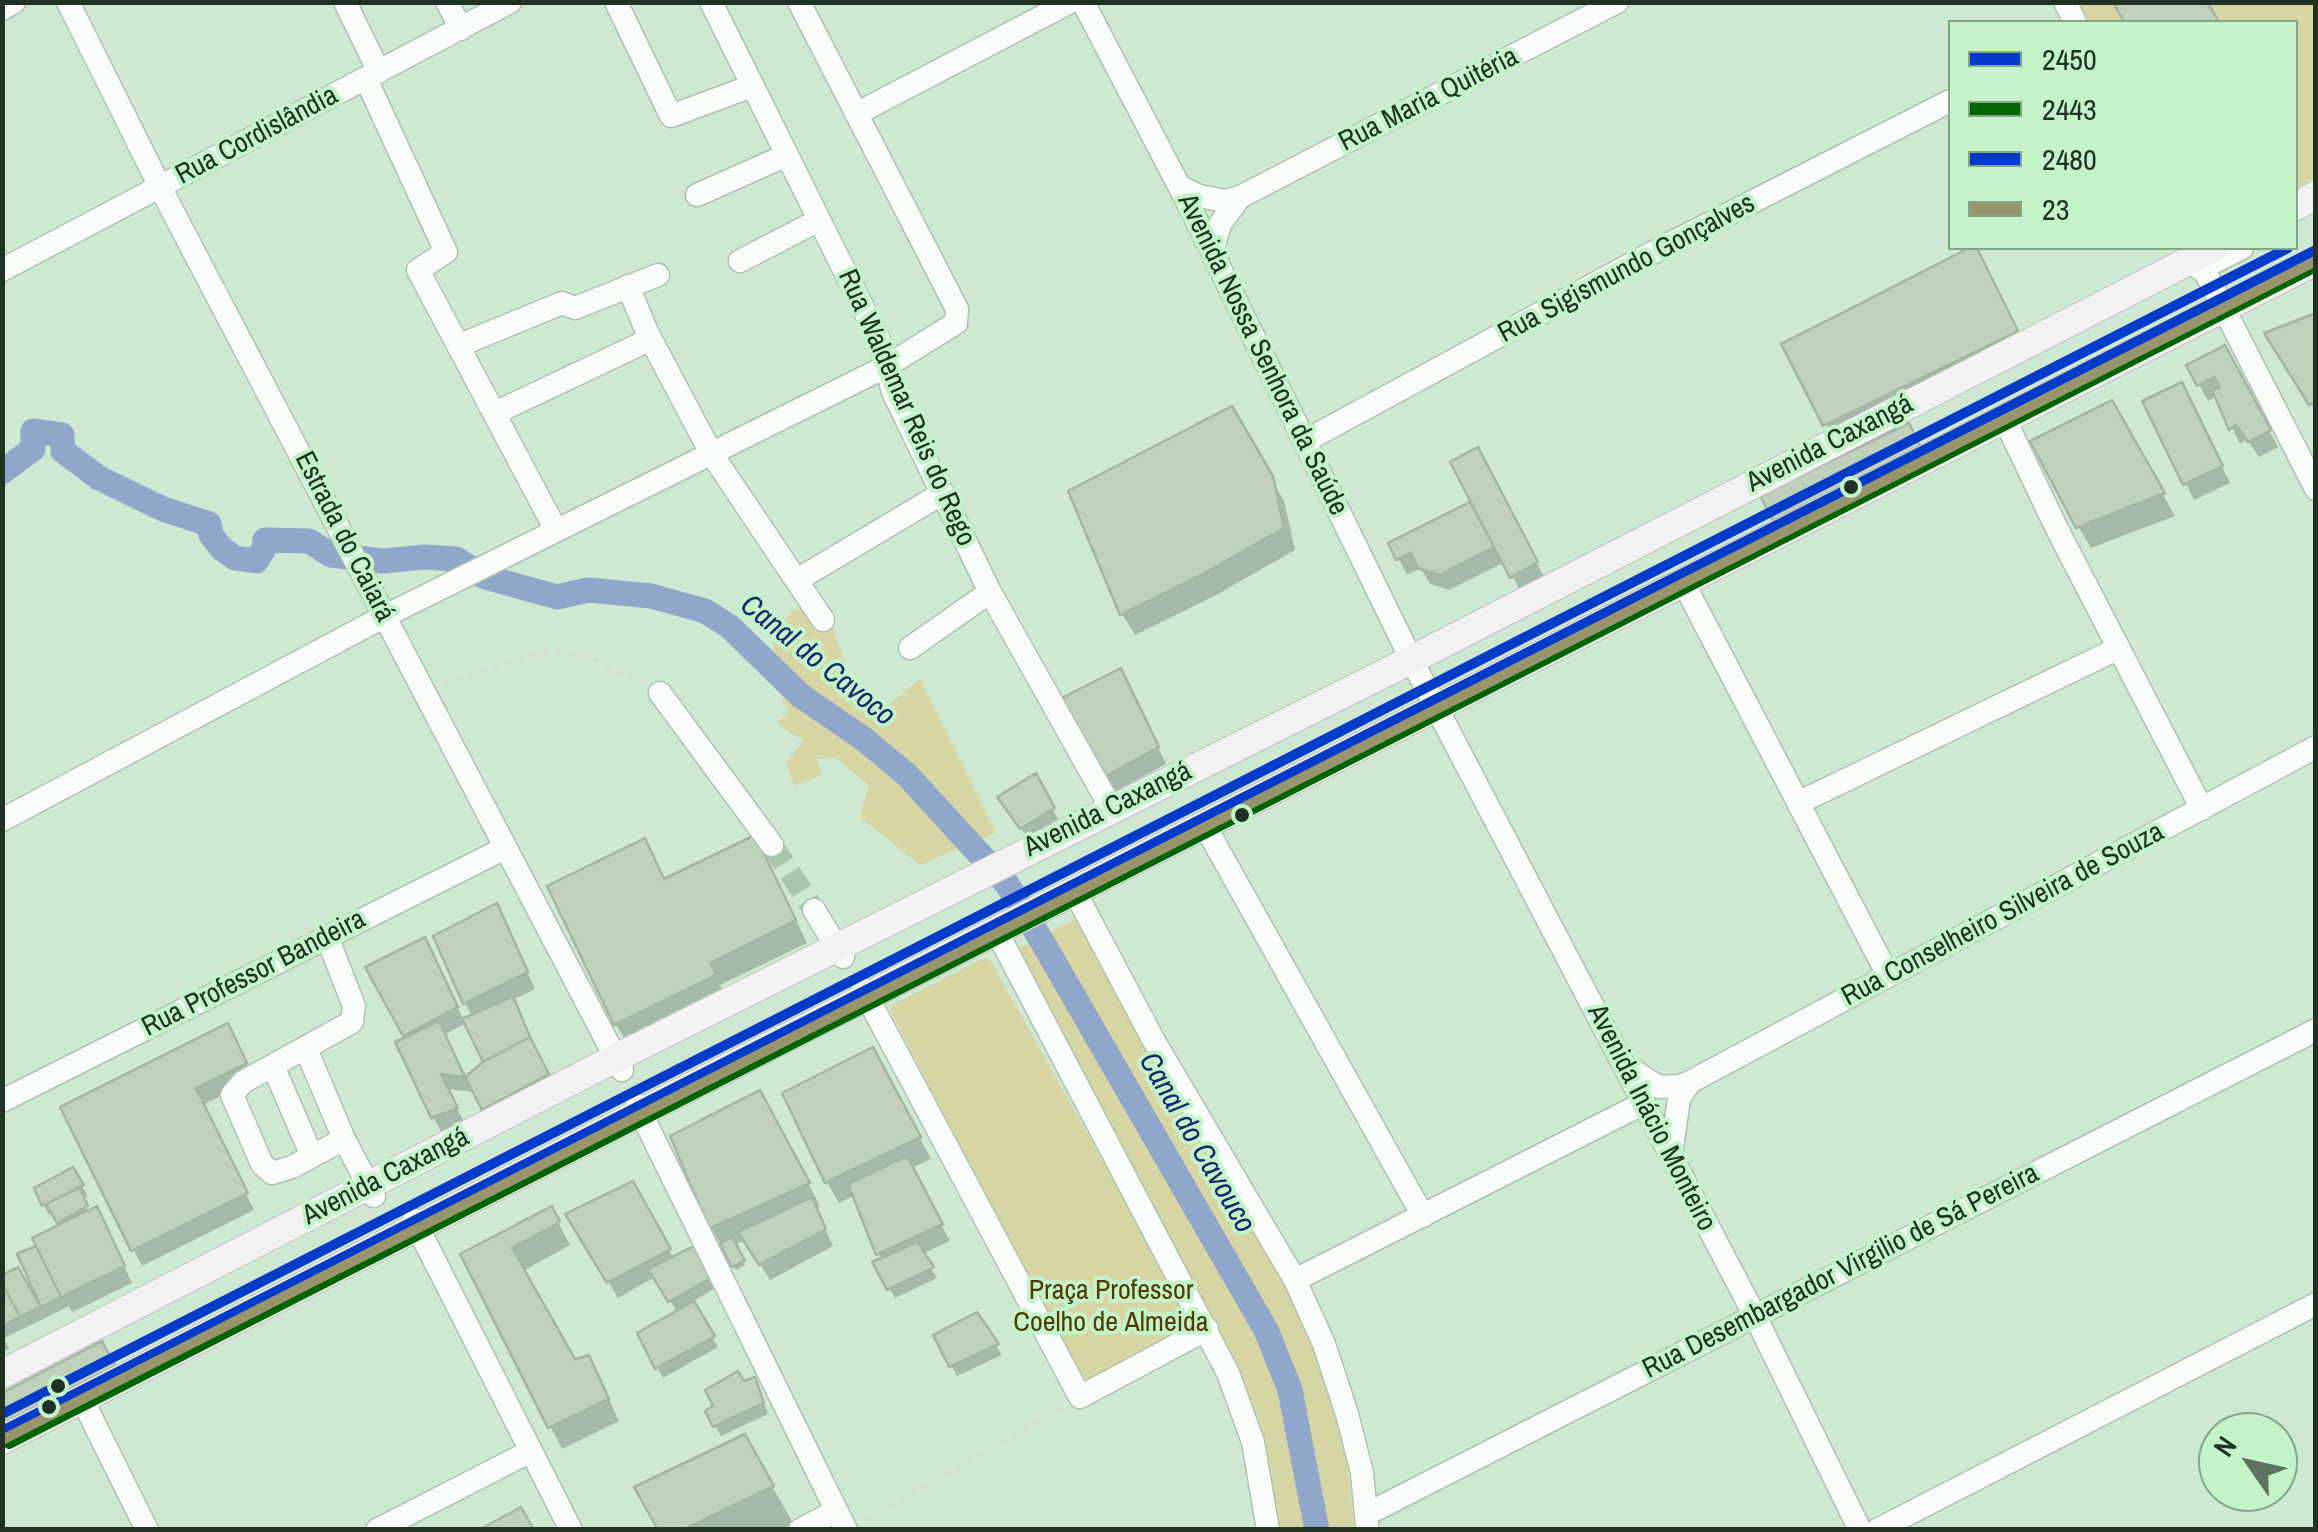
<!DOCTYPE html>
<meta charset="utf-8">
<style>
body{margin:0}
#map{position:relative;width:2318px;height:1532px;overflow:hidden;background:#cee8d2;font-family:"Archivo Narrow",sans-serif}
canvas{display:block}
.frame{position:absolute;inset:0;border:5px solid #203223;pointer-events:none}
.legend{position:absolute;left:1948px;top:20px;width:350px;height:230px;box-sizing:border-box;background:#c4f3ca;border:2px solid #82a687;margin:0;padding:12px 18px;list-style:none;font-size:30px;color:#203223}
.legend li{display:flex;align-items:center;gap:20px;height:50px}
.legend b{width:50px;border:2px solid #82a687}
.north{position:absolute;left:2198px;top:1412px;width:100px;height:100px;box-sizing:border-box;background:#c4f3ca;border:2px solid #82a687;border-radius:50%;rotate:304deg;font-size:28px;font-weight:700;line-height:40px;text-align:center;color:#203223}
.north::after{content:'';display:block;margin:auto;width:35px;height:45px;background:#5d7260;clip-path:polygon(50% 0,100% 100%,50% 72%,0 100%)}
</style>
<div id="map">
<canvas width="2318" height="1532"></canvas>
<div class="frame"></div>
<ul class="legend">
<li><b style="height:12px;background:#043bc9"></b>2450</li>
<li><b style="height:12px;background:#006400"></b>2443</li>
<li><b style="height:12px;background:#043bc9"></b>2480</li>
<li><b style="height:12px;background:#98946c"></b>23</li>
</ul>
<div class="north">N</div>
</div>
<script>
const ctx = document.querySelector('canvas').getContext('2d');
ctx.lineJoin = 'round';
function paint(path, color) {
  ctx.fillStyle = color;
  ctx.fill(path, 'evenodd');
}
function toPath(rows) {
  const path = new Path2D();
  for (const r of rows) {
    path.moveTo(r[0], r[1]);
    for (let i = 2; i < r.length; i += 2) path.lineTo(r[i], r[i + 1]);
  }
  return path;
}
function stroke(path, color, width, dash) {
  ctx.strokeStyle = color;
  ctx.lineWidth = width;
  ctx.lineCap = dash ? 'butt' : 'round';
  ctx.setLineDash(dash || []);
  ctx.stroke(path);
}
function label(font, color, halo, rows, align = 'center') {
  ctx.font = font + ' "Archivo Narrow",sans-serif';
  ctx.lineWidth = 8;
  ctx.setLineDash([]);
  ctx.textBaseline = 'middle';
  ctx.strokeStyle = halo;
  ctx.fillStyle = color;
  for (const [text, x, y, turn = 0] of rows) {
    ctx.save();
    ctx.translate(x, y);
    ctx.rotate((+turn || 0) * Math.PI / 180);
    ctx.textAlign = isNaN(turn) ? turn : align;
    if (halo) ctx.strokeText(text, 0, 0);
    ctx.fillText(text, 0, 0);
    ctx.restore();
  }
}
const green = toPath([
 [2074,3,2315,3,2315,177,2296,188,2296,22,2084,22],
 [794,609,819,611,831,625,853,682,881,711,920,679,996,833,920,865,860,817,869,785,836,758,816,759,822,775,794,786,786,762,804,741,776,723,789,712,774,681,773,635],
 [1081,916,1300,1305,1343,1433,1355,1529,1274,1529,1257,1437,1012,951],
 [985,958,990,960,1195,1326,1088,1381,1074,1367,891,1012,892,1005]
]);
const shadow = toPath([
 [1974,248,2028,353,1838,446,1784,345],
 [2224,348,2278,447,2259,457,2247,439,2240,444,2217,396,2208,401,2189,366],
 [2190,401,2230,483,2194,500,2146,402],
 [2111,404,2175,516,2091,548,2078,526],
 [1231,410,1284,501,1295,550,1216,595,1135,635,1122,614],
 [1486,466,1545,579,1521,592,1505,562,1449,590,1430,584,1421,568,1407,575,1391,544,1473,503],
 [1129,687,1166,764,1114,792,1061,701],
 [1035,777,1058,819,1027,837,1006,808],
 [766,859,807,943,720,985,726,997,628,1045,616,1024,665,882],
 [505,922,535,989,512,1000,549,1079,486,1112,476,1092,447,1089,465,1124,442,1133,433,1117,406,1037,368,968,433,956,464,1021,473,1017,465,1003],
 [466,1023,486,1063,465,1079,444,1035],
 [236,1042,254,1080,203,1105,254,1210,142,1266,64,1108],
 [885,1072,931,1159,911,1168,950,1241,922,1254,937,1278,895,1298,875,1263,882,1260,855,1195,839,1203,827,1182],
 [772,1115,820,1206,816,1208,833,1246,770,1280,745,1240,734,1245,745,1265,736,1270,711,1228,673,1137],
 [72,1171,88,1196,82,1198,89,1213,105,1225,132,1283,72,1312,69,1306,4,1338,9,1349,2,1352,2,1277,39,1304,42,1303,40,1247,61,1226,54,1212,49,1215,44,1205],
 [632,1184,674,1259,693,1249,714,1289,692,1302,718,1347,663,1378,640,1334,678,1313,655,1277,618,1298,569,1215],
 [551,1209,570,1245,523,1271,574,1362,600,1380,619,1421,562,1449,463,1255],
 [976,1315,1002,1355,957,1376,936,1336],
 [110,1360,122,1383,2,1444,2,1395],
 [743,1384,759,1390,768,1414,721,1436,715,1426],
 [744,1437,797,1530,661,1530]
]);
const canal = toPath([
 [2,472,33,449,33,431,62,435,63,451,99,478,163,509,209,524,211,535,222,549,235,558,256,561,264,549,265,540,309,541,331,555,383,561,425,557,456,559,485,577,557,597,588,590,651,596,705,611,729,626,800,695,865,740,907,775,1007,884,1043,943,1266,1330,1290,1390,1317,1530]
]);
const building = toPath([
 [2113,2,2207,2,2219,22,2124,22,2113,2],
 [1969,248,1977,248,2018,331,1823,426,1781,344,1969,248],
 [2316,313,2316,403,2309,405,2264,333,2316,313],
 [2225,345,2271,430,2248,442,2236,425,2229,430,2212,390,2220,387,2214,377,2197,386,2186,365,2225,345],
 [2182,382,2223,466,2183,485,2142,401,2182,382],
 [2112,400,2165,493,2076,528,2030,441,2112,400],
 [1232,406,1273,476,1284,528,1203,574,1120,615,1068,491,1232,406],
 [1909,423,1921,448,1773,521,1760,495,1909,423],
 [1478,447,1538,562,1510,578,1450,462,1478,447],
 [1470,502,1494,547,1439,575,1418,568,1411,553,1396,560,1388,543,1470,502],
 [1121,668,1159,747,1102,778,1058,700,1121,668],
 [1036,773,1055,808,1020,829,997,797,1036,773],
 [755,835,796,920,710,963,716,975,614,1025,547,886,645,838,664,879,755,835],
 [497,903,528,972,463,1004,433,936,497,903],
 [425,937,458,1007,403,1036,365,967,425,937],
 [513,996,530,1037,483,1062,462,1019,513,996],
 [439,1021,465,1077,441,1074,458,1108,431,1118,395,1042,439,1021],
 [228,1023,247,1063,196,1088,248,1193,131,1251,60,1107,228,1023],
 [530,1037,549,1074,482,1110,465,1077,483,1062,530,1037],
 [873,1047,921,1137,825,1183,782,1093,873,1047],
 [760,1090,810,1183,709,1229,670,1136,760,1090],
 [907,1156,943,1224,876,1255,848,1184,907,1156],
 [73,1167,84,1185,42,1206,34,1188,73,1167],
 [633,1181,671,1249,607,1283,565,1214,633,1181],
 [79,1187,88,1206,57,1223,46,1204,79,1187],
 [812,1197,826,1229,759,1265,738,1232,812,1197],
 [97,1206,125,1266,61,1297,32,1238,97,1206],
 [552,1206,560,1222,512,1248,575,1359,589,1355,609,1399,548,1428,460,1254,552,1206],
 [732,1237,745,1260,732,1267,720,1244,732,1237],
 [917,1242,934,1267,887,1290,872,1262,917,1242],
 [36,1246,61,1297,41,1307,17,1254,36,1246],
 [694,1246,711,1278,668,1302,648,1269,694,1246],
 [18,1267,41,1307,20,1317,2,1283,2,1275,18,1267],
 [2,1283,20,1317,2,1326,2,1283],
 [694,1301,715,1336,655,1369,637,1333,694,1301],
 [977,1312,999,1344,949,1367,933,1335,977,1312],
 [102,1341,115,1366,2,1424,2,1393,102,1341],
 [738,1371,744,1381,755,1377,764,1403,713,1427,705,1411,713,1406,705,1390,738,1371],
 [745,1434,774,1486,683,1530,658,1530,634,1487,745,1434],
 [521,1507,534,1530,479,1530,521,1507]
]);
const minorTunnel = toPath([
 [772,845,814,910]
]);
const path = toPath([
 [1914,433,1942,419],
 [444,682,551,650,591,658,643,684],
 [866,1520,1061,1408]
]);
const minor = toPath([
 [68,2,160,187,622,1070],
 [345,2,379,72],
 [447,2,461,29],
 [616,2,671,116,752,86],
 [711,2,879,340,893,392,990,592,1111,808],
 [1083,2,1191,209,1411,659,1755,1316,1860,1530],
 [2065,2,2075,22],
 [2,9,14,2],
 [366,79,446,252,418,270,556,530],
 [856,114,1070,2],
 [1179,186,1199,196,1225,201,1240,197,1617,2],
 [697,195,787,155],
 [1212,252,1220,224,1240,197],
 [2197,256,2316,489],
 [740,261,819,220],
 [2200,269,2242,248],
 [2,270,510,2],
 [628,286,647,332,711,453,823,620],
 [460,345,562,303,575,308,658,275],
 [495,413,651,339],
 [2004,418,2058,531,2202,809],
 [1305,441,1650,254,1950,101],
 [797,580,943,493],
 [1683,582,1888,975],
 [910,648,990,592],
 [660,693,772,845],
 [1798,803,2119,648],
 [2,820,385,616,887,366,956,323,957,309,799,2],
 [1205,826,1423,1216],
 [1075,892,1154,1041,1295,1280,1324,1344,1347,1414,1362,1473,1367,1526],
 [814,910,843,957],
 [997,932,1228,1373,1253,1442,1268,1530],
 [863,989,1080,1397,1207,1329],
 [306,1049,344,1139,292,1167,272,1173,262,1164,232,1095,243,1082,352,1022,354,1006,327,937],
 [273,1066,311,1154],
 [1626,1066,1659,1087,1679,1086,1690,1082,2316,747],
 [2,1101,505,848],
 [637,1105,846,1530],
 [344,1139,374,1196],
 [1671,1155,1679,1099,1690,1082],
 [414,1220,571,1530],
 [1295,1280,1644,1103],
 [82,1399,147,1530],
 [1367,1514,2316,1030],
 [377,1530,531,1451],
 [800,1530,836,1511],
 [1877,1530,2316,1304]
]);
const major = toPath([
 [2296,206,2316,195],
 [2,1374,616,1058,1405,663,2214,248],
 [2,1440,868,996,2316,261]
]);
const bus1 = toPath([
 [2,1431,2316,250]
]);
const bus2 = toPath([
 [9,1444,2316,267]
]);
const bus3 = toPath([
 [2,1414,2288,248]
]);
const bus4 = toPath([
 [2,1440,2316,261]
]);
const markers = [
 [1851,487,9,"#203223"],
 [1242,815,9,"#203223"],
 [58,1386,9,"#203223"],
 [49,1407,9,"#203223"]
];
const streetNames = [
 ["Rua Maria Quitéria",1429,100,-27],
 ["Rua Cordislândia",257,136,-28],
 ["Rua Sigismundo Gonçalves",1627,269,-28],
 ["Avenida Nossa Senhora da Saúde",1262,355,64],
 ["Rua Waldemar Reis do Rego",906,408,66],
 ["Avenida Caxangá",1830,444,-27],
 ["Estrada do Caiará",344,537,63],
 ["Avenida Caxangá",1108,810,-26],
 ["Rua Conselheiro Silveira de Souza",2003,915,-28],
 ["Rua Professor Bandeira",254,974,-27],
 ["Avenida Inácio Monteiro",1651,1118,63],
 ["Avenida Caxangá",386,1177,-27],
 ["Rua Desembargador Virgilio de Sá Pereira",1841,1272,-27]
];
const parkNames = [
 ["Praça Professor",1111,1291],
 ["Coelho de Almeida",1111,1323]
];
const waterNames = [
 ["Canal do Cavoco",817,661,39],
 ["Canal do Cavouco",1196,1143,60]
];
paint(green, '#d8d5a5');
paint(shadow, '#0003');
stroke(canal, '#90a6ca', 25);
paint(building, '#bfd1ba');
stroke(building, '#a4b4a2', 2.5);
stroke(minorTunnel, '#abc4af', 22, [22, 11]);
stroke(minor, '#aec2b0', 25);
stroke(major, '#b6bdb8', 30);
stroke(path, '#d5ddd6', 4, [5, 8]);
stroke(minor, '#f8fcf8', 22);
stroke(major, '#f3f2f2', 28);
stroke(bus1, '#043bc9', 10);
stroke(bus2, '#006400', 10);
stroke(bus3, '#043bc9', 10);
stroke(bus4, '#98946c', 10);
for (const [x, y, r, color] of markers) {
  const dot = new Path2D();
  dot.arc(x, y, r, 0, 2 * Math.PI);
  ctx.fillStyle = color;
  ctx.fill(dot);
  stroke(dot, '#c4f3ca', 4);
}
label('28px', '#203223', '#c4f3ca', streetNames);
label('28px', '#4d3b00', '#c4f3ca', parkNames);
label('italic 30px', '#18276e', '#c4f3ca', waterNames);
</script>
